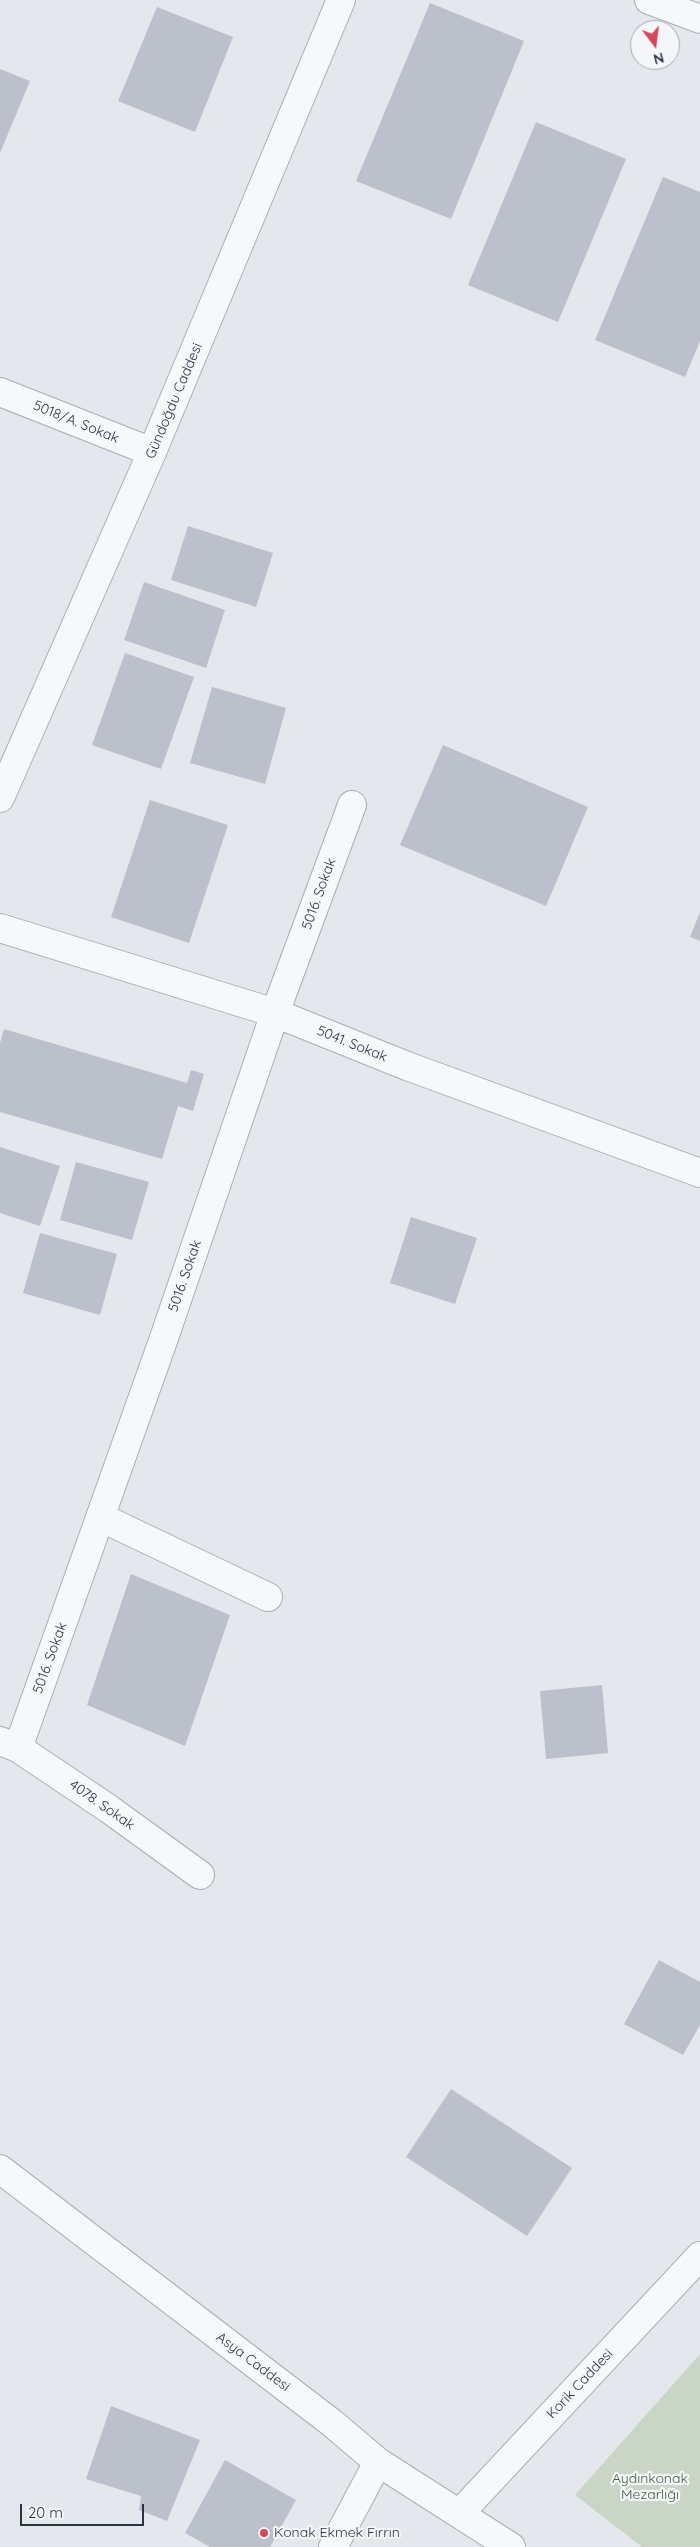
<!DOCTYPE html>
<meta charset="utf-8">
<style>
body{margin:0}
#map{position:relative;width:700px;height:2547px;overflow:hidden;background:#e4e7ec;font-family:Quicksand,sans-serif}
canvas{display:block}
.north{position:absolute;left:630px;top:20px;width:50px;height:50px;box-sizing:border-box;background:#f4f6f9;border:1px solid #a4a8b1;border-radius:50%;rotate:165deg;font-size:14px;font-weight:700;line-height:20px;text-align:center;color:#2b3445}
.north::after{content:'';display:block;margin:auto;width:18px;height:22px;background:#d1495b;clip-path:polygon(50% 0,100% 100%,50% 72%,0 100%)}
.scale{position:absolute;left:20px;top:2504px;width:124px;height:22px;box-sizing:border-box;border:2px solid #2b3445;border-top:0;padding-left:6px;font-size:15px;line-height:18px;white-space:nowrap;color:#2b3445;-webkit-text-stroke:4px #f4f6f9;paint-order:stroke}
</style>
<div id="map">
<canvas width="700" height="2547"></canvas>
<div class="north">N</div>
<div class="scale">20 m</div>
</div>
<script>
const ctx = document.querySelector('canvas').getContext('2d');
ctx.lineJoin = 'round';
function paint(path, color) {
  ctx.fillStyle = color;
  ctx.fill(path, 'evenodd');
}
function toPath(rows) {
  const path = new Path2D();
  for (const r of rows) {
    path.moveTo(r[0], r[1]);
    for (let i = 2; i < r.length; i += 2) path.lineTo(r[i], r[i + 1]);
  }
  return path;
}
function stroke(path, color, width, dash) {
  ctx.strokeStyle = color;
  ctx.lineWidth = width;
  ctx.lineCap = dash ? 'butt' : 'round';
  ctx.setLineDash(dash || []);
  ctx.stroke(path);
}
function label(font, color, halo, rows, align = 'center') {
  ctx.font = font + ' Quicksand,sans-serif';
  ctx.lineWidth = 4.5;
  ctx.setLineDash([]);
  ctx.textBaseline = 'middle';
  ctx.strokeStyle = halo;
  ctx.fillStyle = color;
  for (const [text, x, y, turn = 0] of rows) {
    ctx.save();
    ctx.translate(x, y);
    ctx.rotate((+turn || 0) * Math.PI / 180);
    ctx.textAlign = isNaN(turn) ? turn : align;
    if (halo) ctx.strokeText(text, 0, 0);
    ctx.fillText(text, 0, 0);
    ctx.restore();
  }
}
const green = toPath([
 [700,2354,700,2547,642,2547,575,2495]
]);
const building = toPath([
 [430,3,524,41,451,219,356,181],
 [157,7,233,37,195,132,118,101],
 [0,69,30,81,0,153],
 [536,122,626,159,558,322,468,285],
 [663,177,700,192,700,341,685,377,595,340],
 [188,526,273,553,256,607,171,580],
 [144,582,225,610,206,668,124,640],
 [125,653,194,677,161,769,92,745],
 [212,687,286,708,265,784,190,763],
 [443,745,588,807,546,906,400,845],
 [150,800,228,825,189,943,111,917],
 [700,912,700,941,690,937],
 [4,1029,187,1083,191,1070,204,1074,193,1111,178,1106,162,1159,0,1112,0,1043],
 [0,1147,60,1166,40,1226,0,1213],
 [76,1162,149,1182,132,1240,60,1220],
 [411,1217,477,1238,455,1304,390,1283],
 [40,1233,117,1254,100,1315,23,1293],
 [131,1574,230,1615,185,1746,87,1705],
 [602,1685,608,1753,546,1759,540,1691],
 [659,1960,700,1982,700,2025,683,2055,624,2024],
 [451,2089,572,2168,527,2236,406,2157],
 [111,2406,200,2440,167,2521,139,2510,141,2496,86,2479],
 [225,2460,296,2500,270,2547,210,2547,185,2533]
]);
const minor = toPath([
 [649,0,700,19],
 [0,392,152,452],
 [0,928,275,1013,407,1066,700,1173],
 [100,1517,268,1597],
 [0,1741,18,1748,109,1809,200,1875],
 [18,1748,164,1338,275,1013,352,805],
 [333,2547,378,2462]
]);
const tertiary = toPath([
 [0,798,152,452,341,0],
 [0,2169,332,2423,378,2462,511,2547],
 [460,2513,700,2256]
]);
const markers = [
 [264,2533,5,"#d1495b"]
];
const streetNames = [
 ["Gündoğdu Caddesi",174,401,-67],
 ["5018/A. Sokak",76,422,22],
 ["5016. Sokak",319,894,-70],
 ["5041. Sokak",352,1044,22],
 ["5016. Sokak",185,1276,-71],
 ["5016. Sokak",50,1658,-70],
 ["4078. Sokak",102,1805,35],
 ["Asya Caddesi",253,2362,37],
 ["Korik Caddesi",580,2384,-47]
];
const parkNames = [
 ["Aydınkonak",650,2479],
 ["Mezarlığı",650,2495]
];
const poiNames = [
 ["Konak Ekmek Fırrın",274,2533]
];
paint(green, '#c9d6c5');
paint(building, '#bbc0ca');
stroke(minor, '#a9aeb7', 30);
stroke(tertiary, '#a9aeb7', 30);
stroke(minor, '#f7f8fa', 28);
stroke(tertiary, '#f7f8fa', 28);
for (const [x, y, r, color] of markers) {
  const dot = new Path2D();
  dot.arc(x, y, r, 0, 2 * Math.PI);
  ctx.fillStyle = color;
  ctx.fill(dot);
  stroke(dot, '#f4f6f9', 2);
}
label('14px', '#2b3445', '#f4f6f9', streetNames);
label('14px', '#3f6138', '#f4f6f9', parkNames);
label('14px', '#2b3445', '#f4f6f9', poiNames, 'left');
</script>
